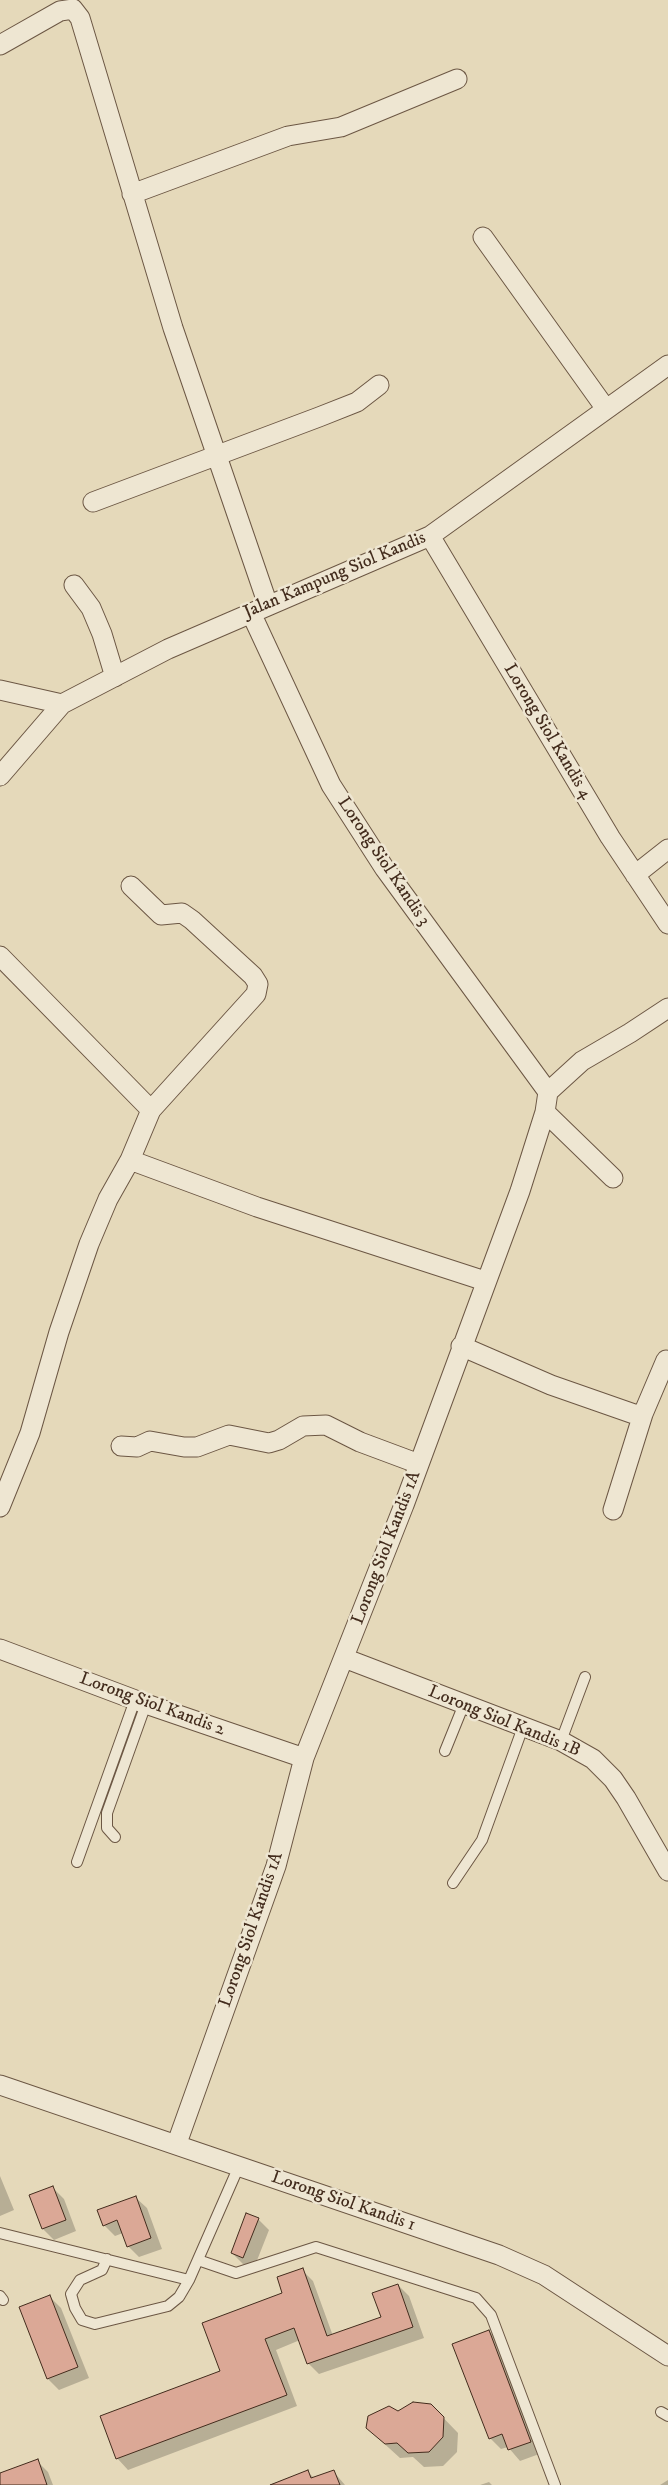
<!DOCTYPE html>
<style>
body{margin:0}
canvas{display:block;background:#e5d9ba}
</style>
<canvas width="668" height="2485"></canvas>
<script>
const ctx = document.querySelector('canvas').getContext('2d');
ctx.lineJoin = 'round';
function paint(path, color) {
  ctx.fillStyle = color;
  ctx.fill(path, 'evenodd');
}
function toPath(rows) {
  const path = new Path2D();
  for (const r of rows) {
    path.moveTo(r[0], r[1]);
    for (let i = 2; i < r.length; i += 2) path.lineTo(r[i], r[i + 1]);
  }
  return path;
}
function stroke(path, color, width, dash) {
  ctx.strokeStyle = color;
  ctx.lineWidth = width;
  ctx.lineCap = dash ? 'butt' : 'round';
  ctx.setLineDash(dash || []);
  ctx.stroke(path);
}
function label(font, color, halo, rows, align = 'center') {
  ctx.font = font + ' "IM FELL DW Pica",serif';
  ctx.lineWidth = 5;
  ctx.setLineDash([]);
  ctx.textBaseline = 'middle';
  ctx.strokeStyle = halo;
  ctx.fillStyle = color;
  for (const [text, x, y, turn = 0] of rows) {
    ctx.save();
    ctx.translate(x, y);
    ctx.rotate((+turn || 0) * Math.PI / 180);
    ctx.textAlign = isNaN(turn) ? turn : align;
    if (halo) ctx.strokeText(text, 0, 0);
    ctx.fillText(text, 0, 0);
    ctx.restore();
  }
}
const shadow = toPath([
 [0,2176,14,2210,0,2216],
 [53,2188,64,2199,76,2231,54,2240,43,2229,31,2196],
 [135,2197,147,2208,162,2249,139,2257,128,2246,123,2233,115,2236,104,2225],
 [258,2219,269,2230,254,2268,243,2264,232,2253],
 [302,2270,313,2281,333,2336,382,2318,398,2285,409,2296,424,2338,319,2374,308,2363,300,2340,276,2350,297,2406,128,2470,117,2458,222,2372],
 [50,2297,61,2308,89,2378,59,2390,48,2379,20,2308],
 [489,2331,500,2342,542,2453,520,2461,508,2447,501,2449,490,2438],
 [431,2405,458,2433,457,2452,443,2466,424,2467,413,2457,400,2458,367,2428,398,2412],
 [37,2461,48,2472,53,2485,0,2485,0,2475],
 [307,2471,314,2478,333,2471,345,2485,269,2485],
 [668,2480,668,2485,660,2485],
 [489,2482,492,2485,480,2485]
]);
const building = toPath([
 [53,2186,66,2220,42,2229,29,2195,53,2186],
 [136,2196,151,2238,127,2247,117,2220,103,2226,97,2210,136,2196],
 [246,2213,259,2218,243,2258,231,2253,246,2213],
 [303,2268,327,2336,381,2317,372,2293,398,2284,413,2327,307,2364,294,2328,265,2339,287,2395,116,2459,100,2416,220,2371,202,2323,282,2293,277,2277,303,2268],
 [50,2295,78,2367,47,2379,19,2307,50,2295],
 [489,2330,531,2442,508,2450,502,2434,489,2439,452,2344,489,2330],
 [413,2402,431,2404,444,2417,443,2437,429,2452,408,2453,397,2443,385,2444,366,2428,368,2416,389,2406,398,2411,413,2402],
 [38,2459,47,2485,0,2485,0,2473,38,2459],
 [308,2470,311,2478,334,2470,340,2485,270,2485,308,2470]
]);
const lane = toPath([
 [561,1741,585,1677],
 [445,1751,464,1704],
 [115,1837,107,1828,107,1813,146,1704],
 [77,1862,135,1700],
 [453,1883,482,1840,523,1727],
 [0,2233,189,2280,239,2166],
 [107,2259,102,2270,80,2280,71,2294,75,2308,82,2320,95,2324,168,2306,179,2297,189,2280],
 [198,2260,236,2273,316,2247,476,2298,491,2315,555,2485],
 [0,2296,3,2300],
 [661,2412,668,2416]
]);
const street = toPath([
 [0,45,60,11,73,9,80,18,173,328,268,605],
 [132,194,288,136,341,127,457,79],
 [483,237,606,409],
 [93,502,319,417,357,402,379,385],
 [430,536,610,837,668,924],
 [74,585,91,608,102,634,115,677],
 [251,613,331,785,385,869,548,1092],
 [0,690,62,704],
 [0,776,62,704,168,649,430,536,668,365],
 [635,875,668,849],
 [131,886,161,915,182,913,192,920,253,976,258,984,256,994,151,1110],
 [0,956,151,1110,130,1160,108,1199,89,1244,59,1332,30,1433,0,1507],
 [545,1112,613,1178],
 [130,1160,257,1207,485,1281],
 [461,1346,551,1385,634,1414,643,1414,666,1360],
 [121,1446,137,1447,150,1441,184,1447,197,1447,229,1435,269,1443,279,1440,303,1426,326,1425,360,1442,419,1464],
 [613,1510,643,1414],
 [0,1649,146,1704,304,1758],
 [344,1658,561,1741,593,1759,613,1779,626,1798,668,1871],
 [0,2085,499,2255,544,2275,668,2356],
 [177,2143,276,1866,304,1758,404,1505,520,1191,545,1112,548,1092,582,1061,630,1033,668,1008]
]);
const streetNames = [
 ["Jalan Kampung Siol Kandis",335,576,-23],
 ["Lorong Siol Kandis 4",547,732,59],
 ["Lorong Siol Kandis 3",383,862,56],
 ["Lorong Siol Kandis 1A",387,1548,-69],
 ["Lorong Siol Kandis 2",152,1705,20],
 ["Lorong Siol Kandis 1B",504,1722,22],
 ["Lorong Siol Kandis 1A",252,1930,-71],
 ["Lorong Siol Kandis 1",343,2202,19]
];
paint(shadow, '#0003');
paint(building, '#dba896');
stroke(building, '#432c1d', 1);
stroke(lane, '#6c5744', 12);
stroke(street, '#6c5744', 21);
stroke(lane, '#eee6d2', 10);
stroke(street, '#eee6d2', 19);
label('18px', '#432c1d', '#eee6d2', streetNames);
</script>
